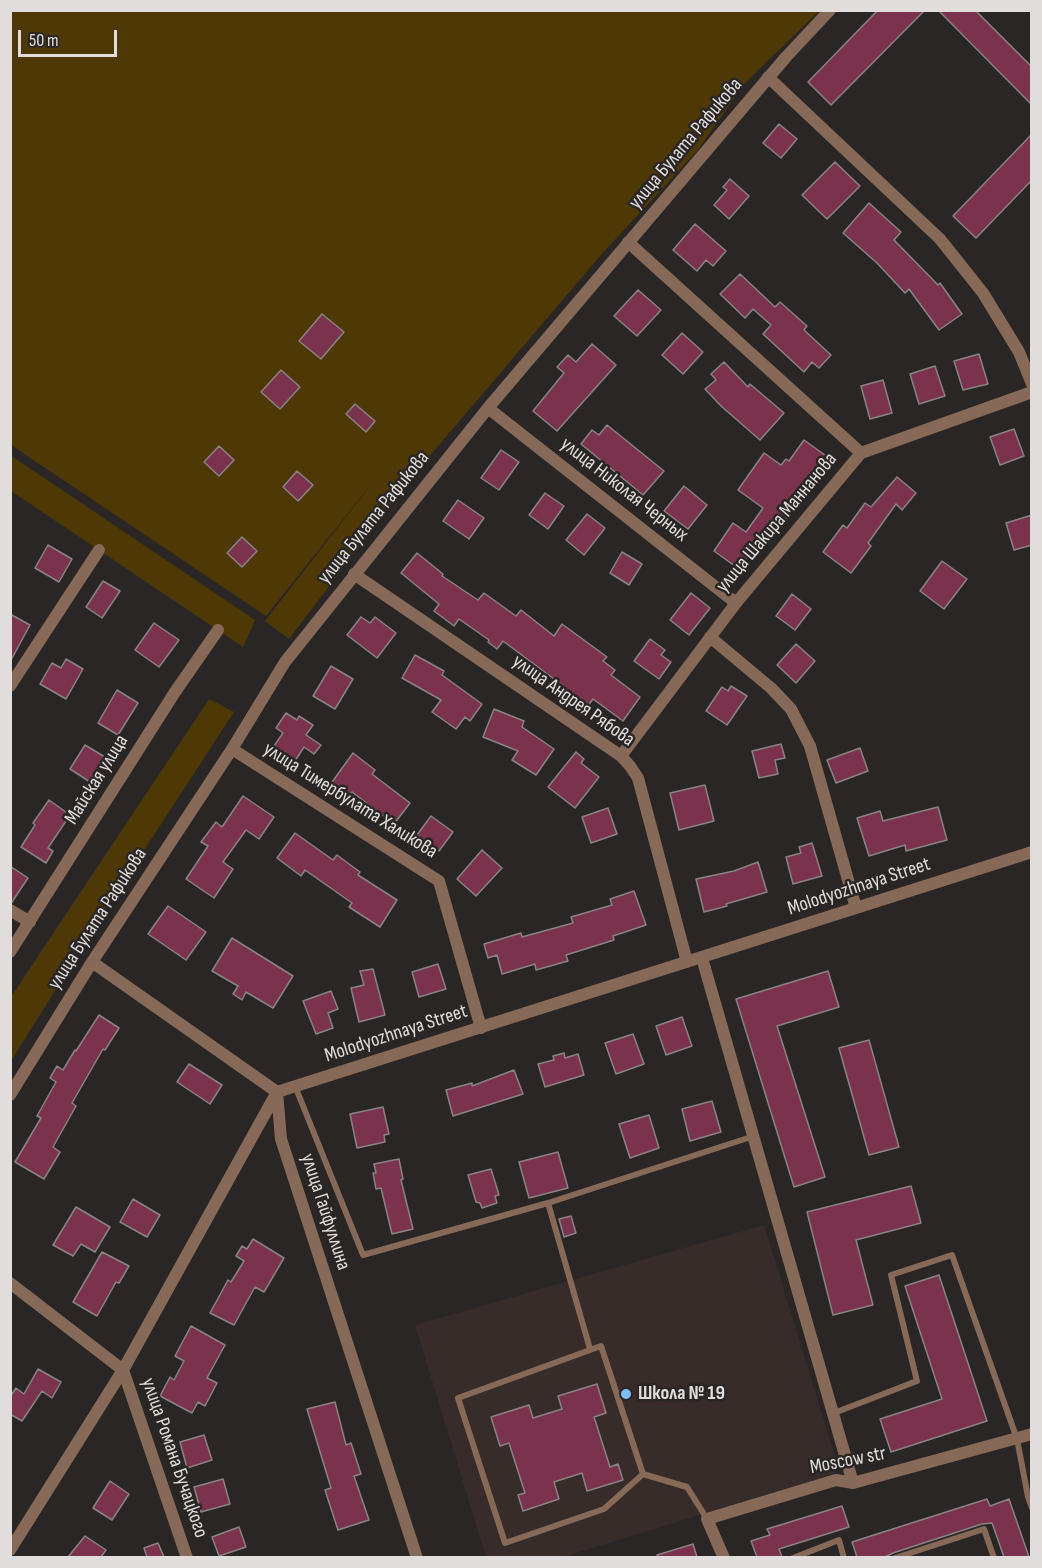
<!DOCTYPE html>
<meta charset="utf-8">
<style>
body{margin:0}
#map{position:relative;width:1042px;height:1568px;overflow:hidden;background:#2a2625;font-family:"Sofia Sans Condensed",sans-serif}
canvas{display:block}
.frame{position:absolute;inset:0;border:12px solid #e0dddc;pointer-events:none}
.scale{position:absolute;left:18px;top:30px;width:99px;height:27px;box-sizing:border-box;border:3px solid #e0dddc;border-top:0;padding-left:8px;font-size:18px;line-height:21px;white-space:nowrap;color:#e0dddc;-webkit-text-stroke:4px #2a2625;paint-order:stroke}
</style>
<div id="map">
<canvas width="1042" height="1568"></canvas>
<div class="frame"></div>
<div class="scale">50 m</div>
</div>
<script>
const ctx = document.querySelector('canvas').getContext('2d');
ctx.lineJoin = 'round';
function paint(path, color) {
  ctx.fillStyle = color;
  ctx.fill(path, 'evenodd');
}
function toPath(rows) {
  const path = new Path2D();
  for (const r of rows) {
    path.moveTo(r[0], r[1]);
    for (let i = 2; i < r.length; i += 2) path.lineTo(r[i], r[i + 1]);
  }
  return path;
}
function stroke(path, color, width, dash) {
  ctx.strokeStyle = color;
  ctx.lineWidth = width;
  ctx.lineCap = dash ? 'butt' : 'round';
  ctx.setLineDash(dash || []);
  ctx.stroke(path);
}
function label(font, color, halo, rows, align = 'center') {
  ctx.font = font + ' "Sofia Sans Condensed",sans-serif';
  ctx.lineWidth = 5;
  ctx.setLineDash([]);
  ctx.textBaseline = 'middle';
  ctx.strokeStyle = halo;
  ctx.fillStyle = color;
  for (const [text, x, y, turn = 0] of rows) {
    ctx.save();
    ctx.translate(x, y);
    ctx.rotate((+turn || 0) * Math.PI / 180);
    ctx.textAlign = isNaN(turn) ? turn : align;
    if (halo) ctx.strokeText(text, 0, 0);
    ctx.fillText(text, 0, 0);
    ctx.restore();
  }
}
const built = toPath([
 [764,1225,837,1463,834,1474,563,1557,486,1557,415,1325]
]);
const green = toPath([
 [10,11,819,11,745,83,697,151,601,255,416,472,289,639,265,621,380,473,266,616,11,445],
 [10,455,255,620,243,647,11,491],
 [209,699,234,712,115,895,11,1061,11,997]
]);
const building = toPath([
 [878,10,925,10,831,105,808,82,878,10],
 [938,10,975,10,1032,67,1032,105,938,10],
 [779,124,797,139,781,158,763,143,779,124],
 [1032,134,1032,180,976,238,953,216,1032,134],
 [835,162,860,186,827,219,802,195,835,162],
 [730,179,749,196,729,219,714,205,727,190,723,187,730,179],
 [869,203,901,232,894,240,938,285,940,283,962,314,939,330,909,289,905,293,877,263,843,233,869,203],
 [695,224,726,251,713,266,706,260,697,271,673,250,695,224],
 [740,274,775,307,780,302,807,326,804,330,831,355,819,368,812,362,804,372,763,334,771,325,753,309,745,318,720,294,740,274],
 [638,290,661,310,637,336,614,316,638,290],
 [322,314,344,332,321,359,299,341,322,314],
 [682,333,703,352,683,374,662,355,682,333],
 [592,344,616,365,557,431,533,411,564,373,557,367,568,355,576,362,592,344],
 [979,354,988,384,963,390,954,361,979,354],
 [724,362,748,387,750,384,784,413,760,440,721,406,705,389,716,380,711,374,724,362],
 [935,366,945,396,919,404,910,374,935,366],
 [281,370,300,387,280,409,261,392,281,370],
 [883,380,892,413,870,419,861,386,883,380],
 [355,404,375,421,366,432,346,414,355,404],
 [607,425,664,471,643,495,581,444,592,430,599,435,607,425],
 [1014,429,1024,456,1000,465,990,437,1014,429],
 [804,440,829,458,775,534,767,528,739,569,714,551,733,523,746,532,763,508,738,490,764,453,781,465,786,459,789,461,804,440],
 [219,446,234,460,219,476,204,462,219,446],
 [501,450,519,462,499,490,481,478,501,450],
 [297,471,313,485,298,501,283,487,297,471],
 [897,477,916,493,902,510,896,504,868,543,871,546,851,573,823,552,843,525,847,528,865,503,871,507,897,477],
 [684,486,707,505,688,529,664,511,684,486],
 [545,493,564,506,548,529,529,515,545,493],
 [458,500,484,518,469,539,443,521,458,500],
 [587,514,605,528,584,555,566,540,587,514],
 [1032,515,1032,545,1014,550,1006,523,1032,515],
 [242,537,257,551,242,567,227,553,242,537],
 [48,545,72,559,59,582,35,568,48,545],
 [622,552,642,564,629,585,610,573,622,552],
 [417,553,443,574,442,576,478,600,484,593,516,616,521,610,554,636,562,624,607,657,603,661,615,670,611,675,640,697,623,721,593,699,587,707,560,687,562,685,503,641,497,649,488,642,489,640,459,619,454,626,434,611,439,604,401,573,417,553],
 [942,561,967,579,944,609,920,591,942,561],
 [103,581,120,591,102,618,86,607,103,581],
 [691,593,710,608,689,635,670,620,691,593],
 [792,594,811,609,795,630,776,616,792,594],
 [10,614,30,625,10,662,10,614],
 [361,617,370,623,375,617,396,633,377,658,347,635,361,617],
 [154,623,179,640,159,667,135,650,154,623],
 [650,639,665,650,661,655,671,662,659,679,634,661,650,639],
 [796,644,815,661,796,683,777,665,796,644],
 [415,655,444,671,442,675,482,704,470,721,465,717,456,729,432,712,441,700,402,678,415,655],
 [66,659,83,669,66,699,40,684,52,663,61,668,66,659],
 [331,666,353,679,335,709,313,696,331,666],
 [731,686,747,696,727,725,706,711,722,687,728,691,731,686],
 [117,690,138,703,118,735,98,723,117,690],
 [494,709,524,721,522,727,554,749,536,775,512,760,518,751,483,737,494,709],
 [286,713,297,720,299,716,313,725,306,735,321,745,314,754,304,747,295,761,274,746,283,733,276,728,286,713],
 [781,744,785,758,775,760,778,774,759,778,752,751,781,744],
 [85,745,105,757,90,782,70,769,85,745],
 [860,748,868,771,836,783,827,760,860,748],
 [576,752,584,759,581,763,599,777,575,808,548,787,576,752],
 [353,753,375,770,372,774,410,803,394,824,356,795,352,792,347,798,330,785,353,753],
 [705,785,714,821,679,830,670,793,705,785],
 [243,796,274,817,259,839,246,830,223,862,233,869,214,898,186,879,208,846,201,842,216,822,222,827,243,796],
 [49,800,70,815,48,848,53,851,46,863,21,847,35,825,33,823,49,800],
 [938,807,947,840,906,851,905,845,869,856,857,818,880,811,883,821,938,807],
 [608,808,617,834,591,843,582,817,608,808],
 [431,816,453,832,439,851,417,835,431,816],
 [295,833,333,860,337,855,360,872,358,875,397,900,380,927,349,907,352,903,305,870,301,876,277,858,295,833],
 [812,843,822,876,793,884,786,857,801,853,799,847,812,843],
 [482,850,502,868,476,896,457,879,482,850],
 [758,862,767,892,726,904,727,906,704,912,696,879,734,871,758,862],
 [10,866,28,878,12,902,10,902,10,866],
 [634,891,646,925,613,936,614,940,566,955,568,961,536,970,535,964,502,974,497,955,488,958,484,944,521,933,522,937,573,923,571,917,612,905,610,899,634,891],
 [168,906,206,932,186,960,148,934,168,906],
 [232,938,293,976,273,1008,246,992,242,1000,233,994,238,986,212,971,232,938],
 [438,964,446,989,419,997,412,972,438,964],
 [373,969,385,1015,359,1022,351,988,364,985,360,971,373,969],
 [828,971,839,1007,777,1026,825,1177,794,1187,736,999,828,971],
 [331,991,338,1009,328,1013,333,1028,316,1034,303,1001,331,991],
 [99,1015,119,1028,105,1050,103,1049,72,1103,76,1106,53,1147,60,1152,44,1179,15,1162,41,1118,37,1116,56,1082,50,1078,57,1066,63,1070,75,1050,76,1051,99,1015],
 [682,1017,692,1046,666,1055,656,1026,682,1017],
 [633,1034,644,1064,616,1074,605,1043,633,1034],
 [869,1040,899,1147,869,1155,839,1048,869,1040],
 [564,1053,565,1058,578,1054,584,1075,545,1087,538,1064,554,1060,553,1056,564,1053],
 [189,1064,222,1085,210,1104,177,1082,189,1064],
 [514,1070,523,1094,453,1116,446,1090,472,1083,472,1086,514,1070],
 [712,1101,721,1132,690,1141,682,1109,712,1101],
 [383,1107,389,1134,384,1135,385,1142,357,1148,350,1114,383,1107],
 [649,1115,659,1148,630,1158,619,1124,649,1115],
 [558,1152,568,1188,529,1198,519,1162,558,1152],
 [399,1159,403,1179,401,1180,413,1229,392,1234,381,1188,376,1189,373,1173,376,1173,374,1164,399,1159],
 [491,1169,499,1195,495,1196,497,1203,482,1208,480,1203,476,1202,468,1175,491,1169],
 [911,1186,921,1223,856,1240,873,1305,833,1315,807,1212,911,1186],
 [133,1199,160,1215,147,1237,120,1222,133,1199],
 [76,1207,110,1227,95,1252,81,1244,73,1256,53,1245,76,1207],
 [571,1216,576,1233,564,1237,559,1219,571,1216],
 [253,1239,284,1258,264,1292,255,1287,234,1325,210,1313,228,1280,231,1282,244,1261,236,1256,242,1246,247,1249,253,1239],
 [102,1252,129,1266,119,1283,116,1282,97,1316,73,1302,102,1252],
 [939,1275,987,1421,891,1452,880,1419,942,1399,905,1286,939,1275],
 [191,1326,225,1345,207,1378,217,1383,205,1406,198,1402,192,1413,160,1396,170,1377,174,1380,184,1361,175,1356,191,1326],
 [38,1369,61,1382,52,1398,42,1391,22,1421,10,1414,10,1397,16,1388,24,1394,38,1369],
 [597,1384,606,1413,594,1417,610,1467,618,1464,623,1480,587,1491,582,1473,554,1482,559,1499,523,1511,518,1495,525,1493,509,1443,500,1446,491,1417,529,1405,533,1418,562,1409,558,1396,597,1384],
 [335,1402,346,1445,351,1443,361,1474,354,1476,369,1520,338,1530,325,1490,331,1488,307,1409,335,1402],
 [204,1435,212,1460,187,1468,180,1442,204,1435],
 [223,1479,230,1504,201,1512,194,1487,223,1479],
 [110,1481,129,1494,112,1520,93,1508,110,1481],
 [987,1499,990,1506,1009,1499,1029,1557,1004,1557,992,1523,982,1524,893,1553,885,1557,857,1557,852,1542,987,1499],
 [842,1506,849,1527,779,1549,782,1557,757,1557,751,1541,770,1535,767,1529,842,1506],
 [239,1527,246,1547,219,1556,212,1537,239,1527],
 [85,1536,106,1550,101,1557,68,1557,85,1536],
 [158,1543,164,1557,147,1557,144,1548,158,1543],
 [693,1544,697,1557,658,1557,657,1555,693,1544]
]);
const service = toPath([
 [295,1086,363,1255,548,1203,754,1136],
 [548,1203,590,1349],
 [834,1413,917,1381,891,1275,952,1255,1017,1439,1028,1497,1032,1508],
 [643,1474,604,1509,505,1543,458,1398,601,1346,643,1474,687,1487,707,1519],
 [793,1558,839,1540,844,1558],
 [895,1558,984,1529,994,1558]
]);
const minor = toPath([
 [768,77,940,239,983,293,1019,352,1032,384],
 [488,408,736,603],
 [861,453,1032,392],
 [354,574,621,756,630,766,638,778,687,962],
 [710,637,771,688,791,709,810,746,856,908],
 [10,686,99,550],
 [232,749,439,881,481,1028],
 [621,756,736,603,861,453,628,242],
 [10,910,30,922],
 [10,952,175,692,218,630],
 [702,958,853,1483],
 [92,962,277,1092,281,1139,417,1558],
 [10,1095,92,962,232,749,285,662,488,408,786,57,830,10],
 [10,1283,123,1370,187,1558],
 [10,1550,123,1370,277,1092,1032,852],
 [724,1558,707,1519,836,1480,853,1483,1032,1434]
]);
const markers = [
 [626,1394,6,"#7fbdfa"]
];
const streetNames = [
 ["улица Булата Рафикова",686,144,-50],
 ["улица Николая Черных",624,490,38],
 ["улица Булата Рафикова",374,518,-51],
 ["улица Шакира Маннанова",777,523,-50],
 ["улица Андрея Рябова",573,701,35],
 ["Майская улица",97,780,-58],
 ["улица Тимербулата Халикова",350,801,32],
 ["Molodyozhnaya Street",859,887,-18],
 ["улица Булата Рафикова",98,919,-57],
 ["Molodyozhnaya Street",396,1034,-18],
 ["улица Гайфуллина",325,1212,72],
 ["улица Романа Бучацкого",174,1458,71],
 ["Moscow str",848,1461,-11]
];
const poiNames = [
 ["Школа № 19",638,1394]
];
paint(built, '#372c2a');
paint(green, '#4e3806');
paint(building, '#7b334d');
stroke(building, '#888384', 1.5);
stroke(service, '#866956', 6);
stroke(minor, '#866956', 12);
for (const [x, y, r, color] of markers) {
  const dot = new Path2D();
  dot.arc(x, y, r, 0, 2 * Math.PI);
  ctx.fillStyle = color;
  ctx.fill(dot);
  stroke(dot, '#2a2625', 2);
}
label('20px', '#e0dddc', '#2a2625', streetNames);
label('bold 20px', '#e0dddc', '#2a2625', poiNames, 'left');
</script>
